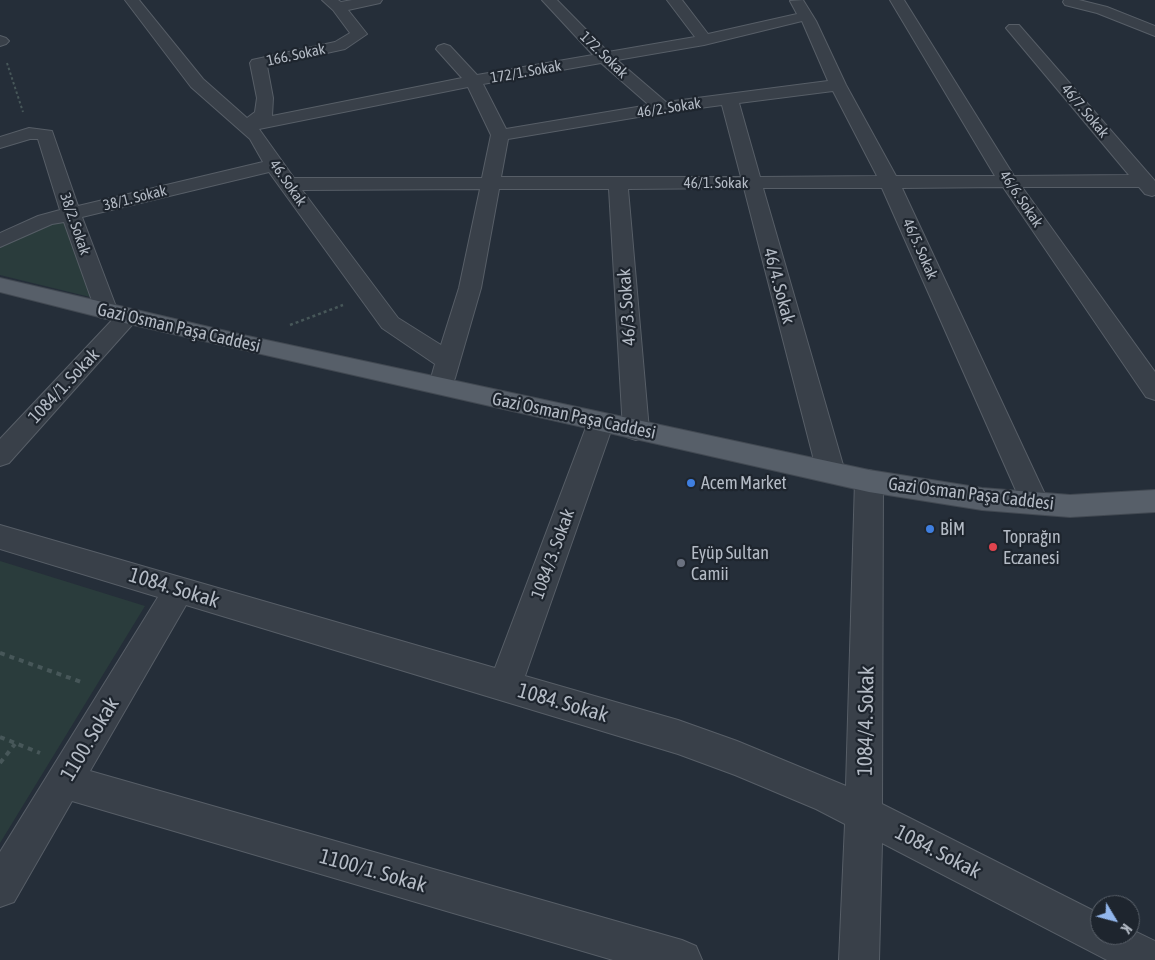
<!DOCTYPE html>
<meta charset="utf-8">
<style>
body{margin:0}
#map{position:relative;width:1155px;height:960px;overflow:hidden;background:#252e39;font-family:"Asap Condensed",sans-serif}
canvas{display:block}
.north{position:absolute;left:1090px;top:895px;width:50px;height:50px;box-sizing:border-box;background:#1e252e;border:1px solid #5a616a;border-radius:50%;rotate:127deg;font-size:14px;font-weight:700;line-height:20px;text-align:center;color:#b4bbc5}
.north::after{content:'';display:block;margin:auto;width:18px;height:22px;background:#92b6ec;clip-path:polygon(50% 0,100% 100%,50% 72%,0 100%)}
</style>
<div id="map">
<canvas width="1155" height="960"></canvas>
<div class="north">K</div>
</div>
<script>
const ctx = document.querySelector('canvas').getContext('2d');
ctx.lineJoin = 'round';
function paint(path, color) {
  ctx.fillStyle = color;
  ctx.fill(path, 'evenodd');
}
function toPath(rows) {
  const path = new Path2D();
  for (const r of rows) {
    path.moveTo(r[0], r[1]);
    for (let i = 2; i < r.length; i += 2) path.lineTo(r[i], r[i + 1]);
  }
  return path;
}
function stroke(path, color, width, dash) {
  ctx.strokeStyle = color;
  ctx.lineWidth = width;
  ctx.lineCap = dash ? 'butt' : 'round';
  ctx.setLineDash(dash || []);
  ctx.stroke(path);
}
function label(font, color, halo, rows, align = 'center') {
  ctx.font = font + ' "Asap Condensed",sans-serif';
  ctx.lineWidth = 4.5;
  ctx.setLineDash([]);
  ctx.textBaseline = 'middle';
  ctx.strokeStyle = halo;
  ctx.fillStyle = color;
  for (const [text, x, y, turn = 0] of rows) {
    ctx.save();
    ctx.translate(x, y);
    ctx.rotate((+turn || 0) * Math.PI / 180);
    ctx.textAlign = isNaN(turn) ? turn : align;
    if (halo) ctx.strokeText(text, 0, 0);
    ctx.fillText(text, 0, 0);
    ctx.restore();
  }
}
const green = toPath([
 [64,220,90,297,0,275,0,246,48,223],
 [0,561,145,606,0,843]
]);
const pathFar2 = toPath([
 [7,63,23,112]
]);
const pathFar1 = toPath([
 [290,325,343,305]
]);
const path = toPath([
 [0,653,84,683],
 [0,737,40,753],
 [0,763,15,744]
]);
const minor = toPath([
 [125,0,139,0,203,79,247,118,255,112,257,98,250,63,252,60,335,42,350,33,333,10,322,0,338,0,341,2,352,0,382,0,380,3,348,10,367,34,345,49,267,66,273,98,272,116,462,78,436,49,438,46,444,44,450,46,477,75,593,55,542,0,557,0,608,52,695,37,667,0,682,0,708,34,797,14,790,1,803,0,816,21,846,85,896,176,995,176,890,0,904,0,1014,176,1129,175,1006,28,1009,25,1019,25,1155,181,1155,195,1152,196,1145,194,1139,187,1022,187,1155,372,1155,400,1146,397,1003,187,902,188,1049,503,1045,511,1035,514,1025,511,882,188,763,188,845,472,841,479,831,483,821,479,817,472,744,188,628,189,649,430,645,437,636,440,627,437,623,430,609,189,499,189,481,288,455,378,452,384,443,387,434,384,431,378,435,364,382,328,269,172,82,217,118,312,116,316,121,311,129,309,137,311,140,316,9,463,0,466,0,439,115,317,107,319,99,317,96,312,64,222,52,224,0,247,0,233,38,216,60,210,38,139,30,139,0,148,0,137,29,128,52,131,78,206,263,162,250,139,191,87,125,0],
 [802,21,828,81,666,102,617,60,704,45,802,21],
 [601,63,649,105,506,129,483,84,601,63],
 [468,87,491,135,482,178,294,178,259,129,468,87],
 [833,91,877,176,760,177,739,103,833,91],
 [722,105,741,177,501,177,508,139,662,113,722,105],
 [480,189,459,288,441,345,398,318,302,190,480,189],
 [1064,0,1079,0,1107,7,1155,26,1155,36,1097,13,1065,5,1063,2,1064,0],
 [0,36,6,38,9,41,6,44,0,46,0,36],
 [601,413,610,415,614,422,525,676,678,720,737,741,846,786,855,481,859,473,869,470,879,473,883,481,882,804,1100,914,1100,935,1130,935,1130,929,1155,941,1155,960,1107,960,882,843,879,960,839,960,845,824,816,809,735,775,678,754,186,605,90,771,682,940,696,946,702,960,613,960,72,801,14,902,0,907,0,852,158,597,0,549,0,525,495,668,588,422,592,415,601,413]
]);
const major = toPath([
 [0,278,243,335,869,470,982,488,1070,495,1155,490,1155,512,1070,517,982,510,869,492,107,319,0,292,0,278]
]);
const markers = [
 [691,483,5,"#3f7fe0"],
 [930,529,5,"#3f7fe0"],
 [993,547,5,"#e0444e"],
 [681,563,5,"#6b7280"]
];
const farStreetnames = [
 ["166. Sokak",296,55,-12],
 ["172. Sokak",604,55,44],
 ["172/1. Sokak",526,72,-10],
 ["46/2. Sokak",669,108,-9],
 ["46/7. Sokak",1085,111,50],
 ["46. Sokak",288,183,55],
 ["46/1. Sokak",716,183],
 ["38/1. Sokak",135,198,-14],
 ["46/6. Sokak",1021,199,56],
 ["38/2. Sokak",75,224,71],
 ["46/5. Sokak",920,249,66]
];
const streetNames = [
 ["46/4. Sokak",779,286,75],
 ["46/3. Sokak",627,307,-94],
 ["Gazi Osman Paşa Caddesi",179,328,13],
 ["1084/1. Sokak",64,386,-47],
 ["Gazi Osman Paşa Caddesi",574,416,12],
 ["Gazi Osman Paşa Caddesi",971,494,7],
 ["1084/3. Sokak",553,554,-70]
];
const poiNames = [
 ["Acem Market",701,483],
 ["BİM",940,529],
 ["Toprağın",1003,537],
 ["Eczanesi",1003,558],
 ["Eyüp Sultan",691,553],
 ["Camii",691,574]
];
const nearStreetnames = [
 ["1084. Sokak",174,588,17],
 ["1084. Sokak",563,703,16],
 ["1084/4. Sokak",866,721,-89],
 ["1100. Sokak",90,739,-59],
 ["1084. Sokak",938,852,27],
 ["1100/1. Sokak",373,871,16]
];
paint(green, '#2a3c3c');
stroke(minor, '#575e67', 2);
stroke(major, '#424952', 2);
stroke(pathFar2, '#475759', 2, [2.5, 2.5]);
stroke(pathFar1, '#475759', 2.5, [3, 3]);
stroke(path, '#475759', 4, [5, 5]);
paint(minor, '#394049');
paint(major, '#575f69');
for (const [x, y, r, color] of markers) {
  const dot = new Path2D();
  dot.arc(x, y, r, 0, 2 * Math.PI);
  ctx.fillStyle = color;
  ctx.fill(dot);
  stroke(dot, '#1e252e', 2);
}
label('15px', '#b4bbc5', '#1e252e', farStreetnames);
label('18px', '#b4bbc5', '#1e252e', streetNames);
label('18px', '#b4bbc5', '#1e252e', poiNames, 'left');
label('21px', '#b4bbc5', '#1e252e', nearStreetnames);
</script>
